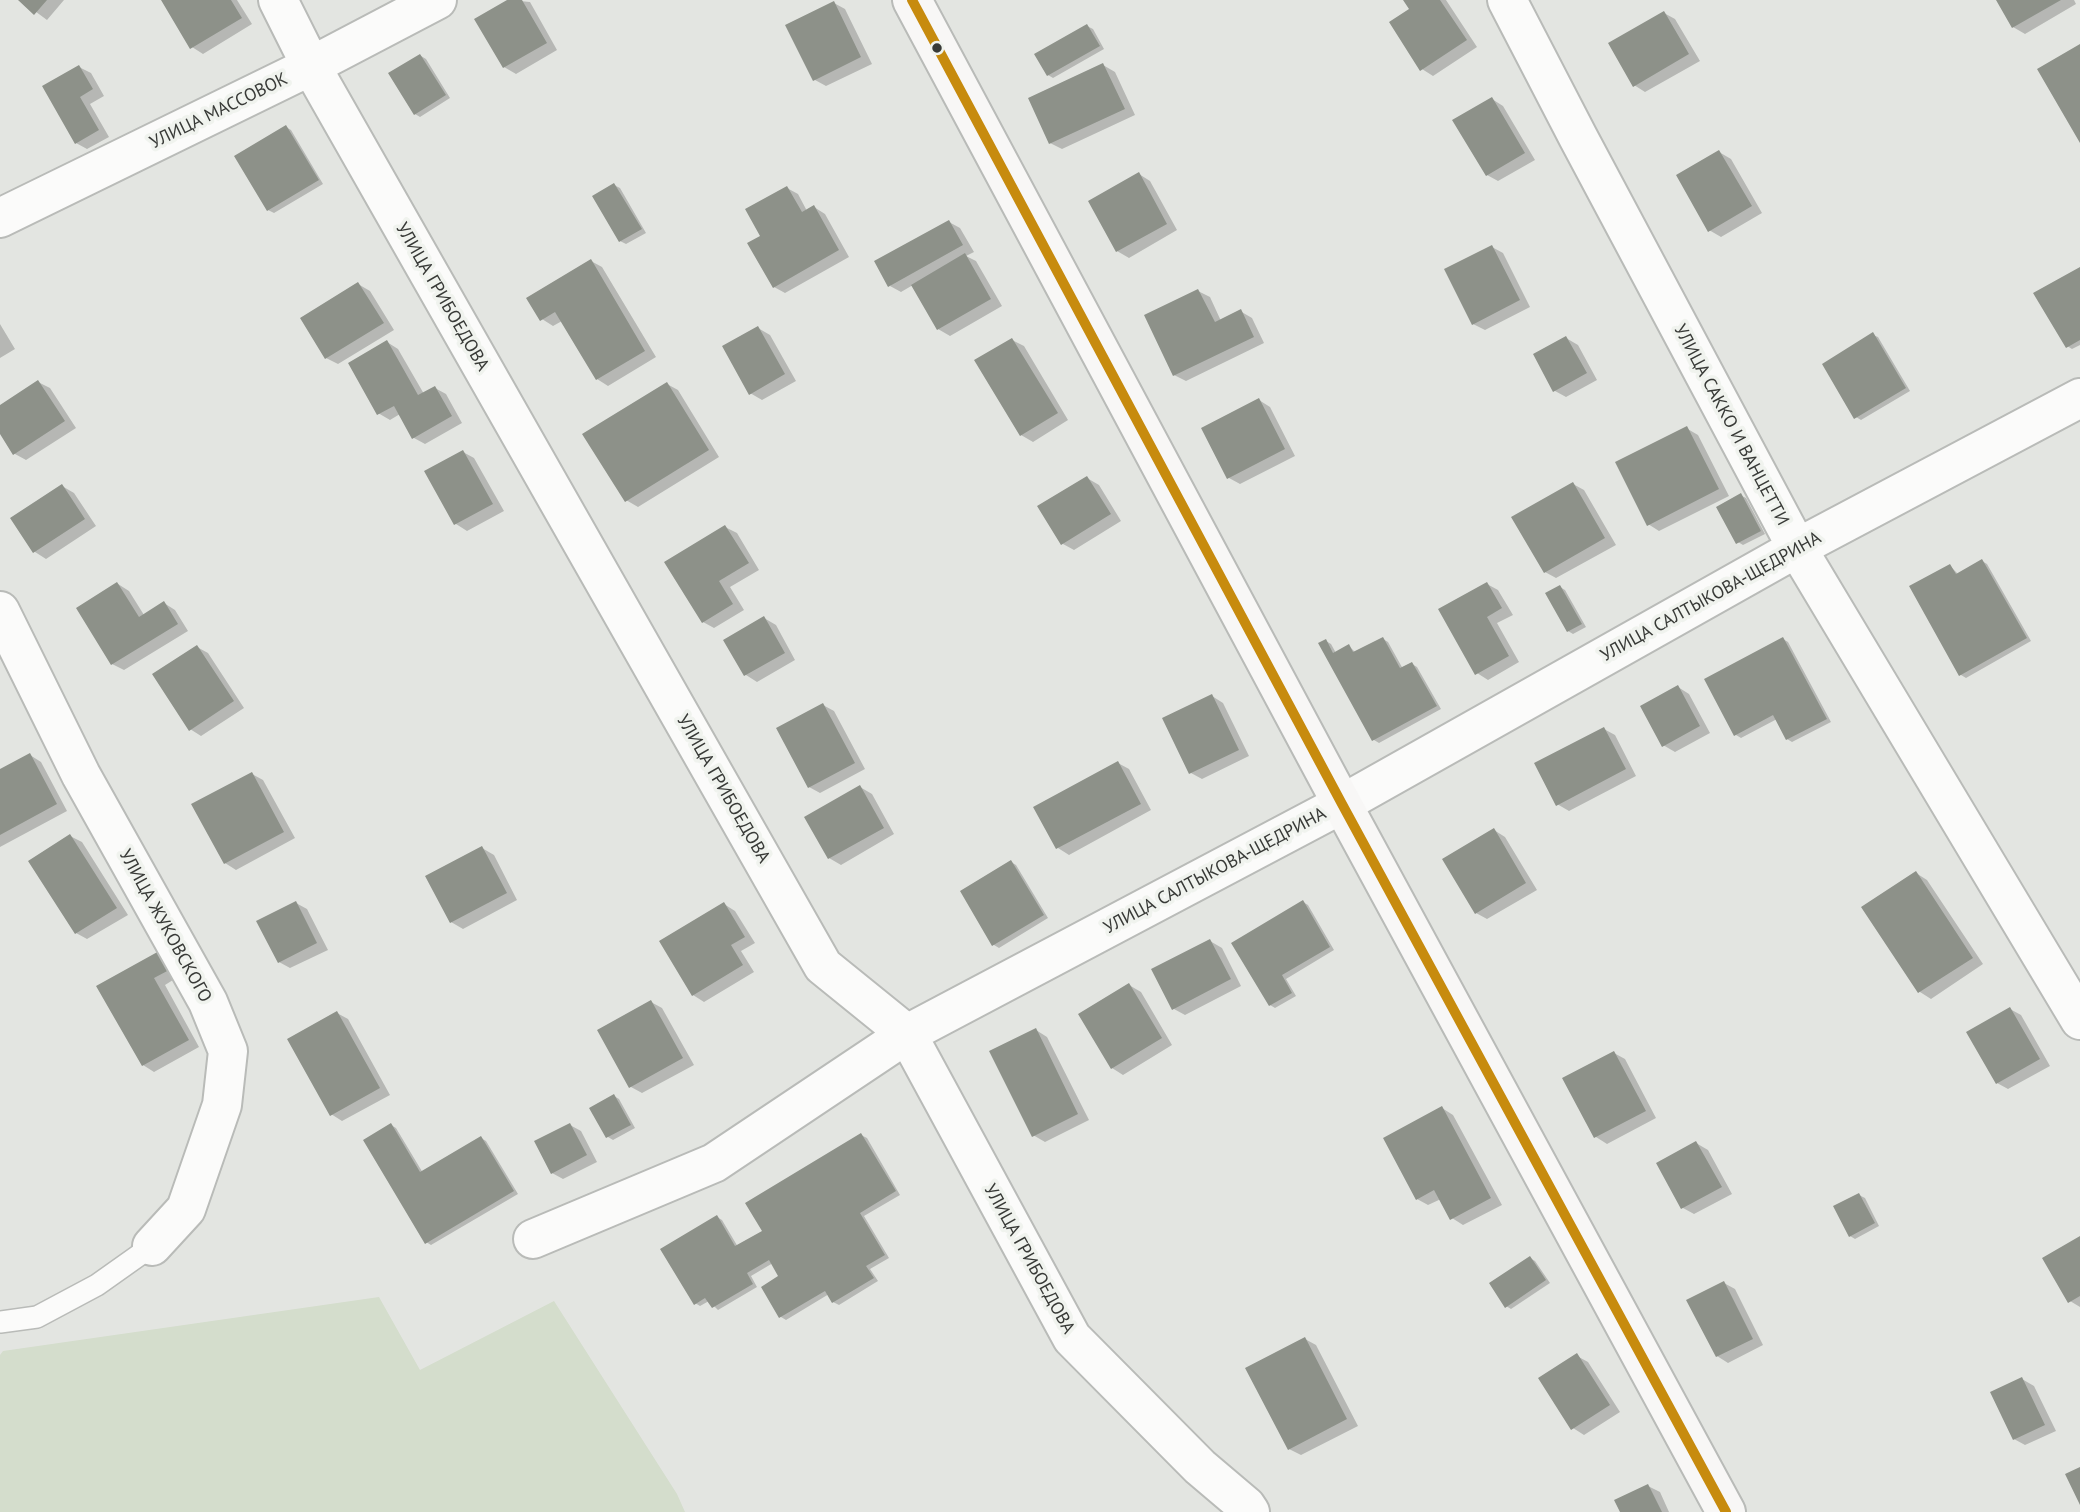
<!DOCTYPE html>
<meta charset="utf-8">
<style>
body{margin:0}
canvas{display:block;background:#e3e5e1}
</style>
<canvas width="2080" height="1512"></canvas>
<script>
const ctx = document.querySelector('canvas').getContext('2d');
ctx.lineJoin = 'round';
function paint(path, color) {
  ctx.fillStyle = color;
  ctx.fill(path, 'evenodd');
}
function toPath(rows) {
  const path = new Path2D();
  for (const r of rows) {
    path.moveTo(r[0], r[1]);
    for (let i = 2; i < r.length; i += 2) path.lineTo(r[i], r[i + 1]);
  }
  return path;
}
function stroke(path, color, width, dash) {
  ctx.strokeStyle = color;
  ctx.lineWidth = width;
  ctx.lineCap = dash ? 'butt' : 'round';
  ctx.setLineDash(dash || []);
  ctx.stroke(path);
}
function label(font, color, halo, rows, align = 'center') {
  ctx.font = font + ' "PT Sans",sans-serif';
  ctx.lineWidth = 7;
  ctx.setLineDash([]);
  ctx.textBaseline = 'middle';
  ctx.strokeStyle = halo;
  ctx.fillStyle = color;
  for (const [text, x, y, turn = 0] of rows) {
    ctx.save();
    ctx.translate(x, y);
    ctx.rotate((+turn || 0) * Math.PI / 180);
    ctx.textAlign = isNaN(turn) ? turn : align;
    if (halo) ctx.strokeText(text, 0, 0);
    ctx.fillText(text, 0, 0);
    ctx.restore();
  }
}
const green = toPath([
 [379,1297,420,1370,554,1301,677,1494,685,1512,0,1512,0,1355,3,1351]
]);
const shadow = toPath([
 [20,0,64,0,47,20],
 [163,0,237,0,252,24,203,54,192,47],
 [510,0,530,2,557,50,516,74,504,67],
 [1405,0,1446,0,1477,47,1433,76,1422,69,1412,10],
 [1998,0,2074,0,2076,4,2025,34,2013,27],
 [834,3,845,9,872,64,826,86,815,80],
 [1664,13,1675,19,1700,61,1645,92,1634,85],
 [1087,26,1093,29,1104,49,1053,78,1048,75],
 [421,56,426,59,450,98,420,117,415,114],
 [1103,65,1115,72,1135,115,1062,149,1050,143],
 [79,67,91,73,104,96,90,104,109,137,87,149,76,143],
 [1492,99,1503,106,1535,160,1498,181,1487,175],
 [286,127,291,130,323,184,274,213,268,210,237,157],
 [1719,152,1731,159,1762,213,1721,237,1709,230],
 [1139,174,1150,181,1177,230,1129,258,1117,251],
 [614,185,620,188,646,233,626,244,620,241],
 [787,188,798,194,807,211,814,207,825,214,849,257,785,293,774,287,762,236],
 [949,222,960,228,974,252,966,256,976,261,1002,306,950,336,938,329,913,285,901,292,890,286],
 [1492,247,1503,253,1530,307,1485,330,1473,324],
 [591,261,602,267,656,357,608,386,597,379,562,321,553,326,542,319],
 [2080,269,2080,345,2072,349,2067,346],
 [358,284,370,291,394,330,338,364,326,358],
 [1198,291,1210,297,1221,321,1240,311,1252,318,1264,343,1186,381,1174,375],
 [0,324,15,349,0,358],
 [758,328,770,335,796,381,762,400,750,393],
 [1873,335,1878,337,1910,391,1861,420,1856,417],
 [1566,338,1578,345,1597,380,1566,397,1555,391],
 [1012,340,1024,346,1068,420,1033,442,1021,435],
 [387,342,398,349,424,394,435,388,446,394,462,423,425,444,414,438,400,414,390,420,378,413],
 [38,382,50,388,76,428,26,460,15,454,0,431,0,407],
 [667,384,678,390,719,457,638,507,626,500],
 [1259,400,1270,407,1295,456,1240,484,1229,478],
 [1686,428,1698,435,1729,496,1659,531,1648,524],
 [463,452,474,458,504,511,467,531,456,524],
 [1087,478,1099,485,1121,521,1074,550,1063,544],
 [1573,484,1584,490,1616,545,1556,578,1545,572],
 [62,486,74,493,96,526,46,559,35,552,13,518],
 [1740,495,1746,498,1765,534,1743,545,1738,542],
 [725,527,737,533,759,570,730,587,744,610,714,628,703,622],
 [1982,561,1987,564,2031,641,1966,678,1961,675,1950,566,1958,574],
 [118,584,129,591,144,615,164,603,175,610,188,631,124,670,112,664],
 [1487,584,1498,590,1513,615,1497,623,1519,662,1488,680,1477,673],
 [1560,587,1565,590,1586,627,1573,634,1568,631],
 [764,618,776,625,795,660,757,682,746,675,726,640],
 [1383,639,1388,642,1403,669,1412,664,1417,667,1441,709,1379,743,1374,740,1326,641,1331,644,1336,653,1349,646,1356,653],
 [1783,639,1788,642,1831,722,1792,742,1787,739,1777,719,1741,738,1736,735],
 [197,647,208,653,244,708,201,736,190,729],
 [1678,687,1689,694,1710,733,1675,752,1663,745],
 [1212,696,1223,703,1249,756,1202,779,1191,773],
 [823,705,834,711,865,769,820,793,809,787],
 [1604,729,1615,735,1636,776,1569,811,1557,804],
 [30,755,41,762,67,811,0,847,0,771],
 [1118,763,1129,769,1151,810,1069,855,1058,848],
 [252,774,263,780,295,838,236,870,225,863],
 [860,787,872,794,894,834,841,865,829,858],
 [1494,830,1505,837,1537,890,1487,919,1476,913],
 [70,836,82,842,128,915,87,939,76,933],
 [482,848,494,855,517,900,463,929,451,922],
 [1011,862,1016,865,1048,918,999,948,994,945,962,892],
 [1916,873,1927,880,1983,964,1931,999,1920,992,1864,907],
 [1303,902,1308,905,1334,950,1286,979,1296,996,1275,1008,1270,1005],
 [296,903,307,909,328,950,290,968,279,962],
 [724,904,735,911,755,943,741,951,754,972,704,1002,693,995],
 [1210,941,1222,948,1241,986,1185,1015,1174,1009],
 [161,952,181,975,165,985,199,1047,154,1072,143,1065,99,987],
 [1129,985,1141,992,1172,1045,1123,1075,1112,1068],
 [651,1002,662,1008,694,1065,642,1093,631,1087],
 [2010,1009,2021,1015,2050,1066,2008,1089,1997,1083],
 [337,1013,348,1019,390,1095,342,1121,331,1114],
 [1036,1030,1047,1037,1089,1120,1045,1142,1033,1135],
 [1614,1053,1625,1059,1656,1118,1607,1144,1596,1137,1565,1079],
 [614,1096,619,1099,635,1128,613,1140,608,1137],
 [1442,1108,1453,1115,1502,1205,1463,1225,1452,1218,1441,1199,1428,1205,1417,1199],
 [391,1125,396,1128,423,1173,481,1138,486,1141,518,1194,431,1245,426,1242],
 [570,1125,581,1131,597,1162,563,1179,552,1173],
 [861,1135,867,1138,900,1195,864,1216,889,1258,870,1269,878,1281,839,1305,833,1302,829,1294,786,1320,781,1317,781,1276,773,1263,751,1276,757,1287,718,1310,709,1301,700,1306,695,1303,717,1217,722,1220,738,1247,765,1231],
 [1696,1143,1708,1150,1732,1194,1694,1214,1683,1208],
 [1859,1195,1865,1198,1879,1226,1855,1239,1850,1236],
 [2080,1238,2080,1307,2070,1301],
 [1530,1258,1535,1261,1550,1283,1511,1309,1506,1306],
 [1724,1283,1735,1289,1763,1345,1728,1363,1717,1356],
 [1305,1339,1316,1345,1358,1426,1301,1455,1289,1449],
 [1577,1356,1588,1362,1620,1412,1584,1435,1573,1428],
 [2022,1379,2034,1386,2056,1431,2025,1445,2014,1439],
 [1648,1486,1660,1492,1669,1512,1622,1512]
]);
const building = toPath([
 [18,0,47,0,34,15],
 [161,0,231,0,242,18,190,49],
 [507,0,522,0,547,43,503,68,474,19],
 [1403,0,1440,0,1467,40,1420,71,1389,22,1409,9],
 [1996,0,2061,0,2012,28],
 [834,1,861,57,813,81,785,25],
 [1664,11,1689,54,1633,87,1608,43],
 [1087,24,1100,46,1047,76,1034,54],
 [2080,44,2080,143,2037,69],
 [420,54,446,95,414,115,388,73],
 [1103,63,1125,109,1049,144,1028,98],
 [79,65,93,89,80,97,99,130,75,144,42,86],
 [1492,97,1525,153,1486,176,1452,120],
 [286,125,319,180,267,211,234,156],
 [1719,150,1752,206,1708,232,1676,175],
 [1139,172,1167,224,1116,252,1088,201],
 [614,183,642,229,619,242,592,196],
 [787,186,802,212,814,205,839,250,773,288,747,243,760,236,745,209],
 [949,220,963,245,888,287,874,261],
 [1492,245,1520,300,1472,325,1444,269],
 [965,253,991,299,937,330,911,285],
 [591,259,645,351,596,380,555,312,540,321,526,298],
 [2080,267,2080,340,2066,348,2033,293],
 [358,282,384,323,325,359,300,318],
 [1198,289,1215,322,1241,309,1254,337,1173,376,1144,315],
 [758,326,785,374,749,395,722,346],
 [1873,332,1906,388,1854,419,1822,364],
 [1566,336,1587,373,1553,392,1533,354],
 [1012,338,1058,413,1020,436,974,360],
 [387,340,418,395,435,386,452,416,412,439,394,406,377,415,348,363],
 [38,380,65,421,13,455,0,434,0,405],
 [667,382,709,450,625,502,582,434],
 [1259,398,1285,449,1227,479,1201,428],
 [1687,426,1719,489,1647,526,1615,462],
 [463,450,493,504,454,525,424,471],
 [1087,476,1111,514,1061,545,1037,506],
 [1573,482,1605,538,1544,573,1511,517],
 [62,484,85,519,33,553,10,518],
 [1741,493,1761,531,1736,544,1716,507],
 [725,525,749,563,719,581,733,604,702,623,664,562],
 [1982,559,2027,638,1959,676,1909,586,1950,564,1956,574],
 [117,582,139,617,164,601,178,624,111,665,76,608],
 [1487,582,1502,608,1487,617,1509,656,1475,675,1438,609],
 [1560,585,1582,624,1567,632,1545,593],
 [764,616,785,653,744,676,723,640],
 [1383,637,1400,668,1412,662,1437,706,1372,741,1318,643,1326,639,1333,653,1349,644,1353,652],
 [1783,637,1827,719,1786,740,1773,715,1734,736,1704,679],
 [197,645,234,701,189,731,152,674],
 [1678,685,1700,726,1662,747,1640,706],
 [1212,694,1239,750,1189,774,1162,718],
 [823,703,855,763,808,788,776,728],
 [1604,727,1626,769,1556,806,1534,763],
 [30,753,57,804,0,835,0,769],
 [1118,761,1141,804,1056,849,1033,807],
 [252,772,284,832,224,864,191,804],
 [860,785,884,828,828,859,804,817],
 [1494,828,1526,883,1475,914,1442,859],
 [70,834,117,908,75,934,28,861],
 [482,846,507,893,450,923,425,876],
 [1011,860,1044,915,992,946,960,891],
 [1916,871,1973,958,1918,993,1861,907],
 [1303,900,1330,947,1282,975,1292,993,1269,1006,1231,943],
 [296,901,317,943,278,963,256,921],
 [724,902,745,937,731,945,743,965,692,996,659,941],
 [1210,939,1231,979,1172,1010,1151,969],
 [161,950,171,969,154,978,189,1040,142,1066,96,986],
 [1129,983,1162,1038,1111,1069,1078,1014],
 [651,1000,683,1058,629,1088,597,1030],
 [2010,1007,2040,1059,1996,1084,1966,1032],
 [337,1011,380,1088,330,1116,287,1039],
 [1036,1028,1078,1114,1032,1137,989,1051],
 [1614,1051,1646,1111,1594,1138,1562,1078],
 [614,1094,631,1125,606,1138,589,1108],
 [1442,1106,1491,1198,1450,1220,1434,1190,1416,1200,1383,1138],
 [391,1123,420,1172,481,1136,514,1191,425,1244,363,1140],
 [570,1123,587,1155,551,1174,534,1141],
 [861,1133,896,1191,860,1213,885,1255,866,1266,874,1278,832,1303,825,1291,779,1318,761,1287,778,1276,769,1260,747,1273,753,1284,712,1308,705,1298,694,1305,660,1249,717,1215,735,1246,762,1231,745,1203],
 [1696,1141,1722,1187,1681,1209,1656,1163],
 [1859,1193,1875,1223,1849,1237,1833,1206],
 [2080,1236,2080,1296,2068,1303,2042,1258],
 [1530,1256,1546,1280,1505,1308,1489,1283],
 [1724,1281,1753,1339,1716,1357,1686,1300],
 [1305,1337,1347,1419,1288,1450,1245,1368],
 [1577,1353,1610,1405,1571,1430,1538,1378],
 [2022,1377,2045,1425,2013,1440,1990,1392],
 [2080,1467,2080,1505,2065,1474],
 [1648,1484,1662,1512,1620,1512,1614,1500]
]);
const lane = toPath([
 [0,1322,37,1317,97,1285,152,1246]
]);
const street = toPath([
 [278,0,311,66,823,966,907,1034,1072,1338,1200,1467,1246,1506,1250,1512],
 [1507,0,1578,137,1797,548,2080,1020],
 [0,218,311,66,437,0],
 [0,611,81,775,208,1002,228,1051,222,1105,186,1209,152,1246],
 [533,1239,714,1163,907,1034,1342,804,1797,548,2080,398]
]);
const secondary = toPath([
 [912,0,1342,804,1726,1512]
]);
const bus1 = toPath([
 [912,0,1342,804,1726,1512]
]);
const markers = [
 [937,48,6,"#383a37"]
];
const streetNames = [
 ["УЛИЦА МАССОВОК",219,111,-26],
 ["УЛИЦА ГРИБОЕДОВА",442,297,60],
 ["УЛИЦА САККО И ВАНЦЕТТИ",1731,425,62],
 ["УЛИЦА САЛТЫКОВА-ЩЕДРИНА",1711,597,-29],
 ["УЛИЦА ГРИБОЕДОВА",723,789,60],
 ["УЛИЦА САЛТЫКОВА-ЩЕДРИНА",1215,871,-28],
 ["УЛИЦА ЖУКОВСКОГО",165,926,61],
 ["УЛИЦА ГРИБОЕДОВА",1029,1259,61]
];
paint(green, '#d4ddcc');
paint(shadow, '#0003');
paint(building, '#8d9189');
stroke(lane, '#b9bbb8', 24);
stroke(street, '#b9bbb8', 42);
stroke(secondary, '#b9bbb8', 42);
stroke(lane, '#fbfbfa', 21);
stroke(street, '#fbfbfa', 38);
stroke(secondary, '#f8f7f6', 38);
stroke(bus1, '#c78b0e', 10);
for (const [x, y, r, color] of markers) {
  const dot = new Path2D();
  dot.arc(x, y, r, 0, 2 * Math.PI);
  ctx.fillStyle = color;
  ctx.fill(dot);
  stroke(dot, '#f0f3ee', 2.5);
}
label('18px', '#383a37', '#f0f3ee', streetNames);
</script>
